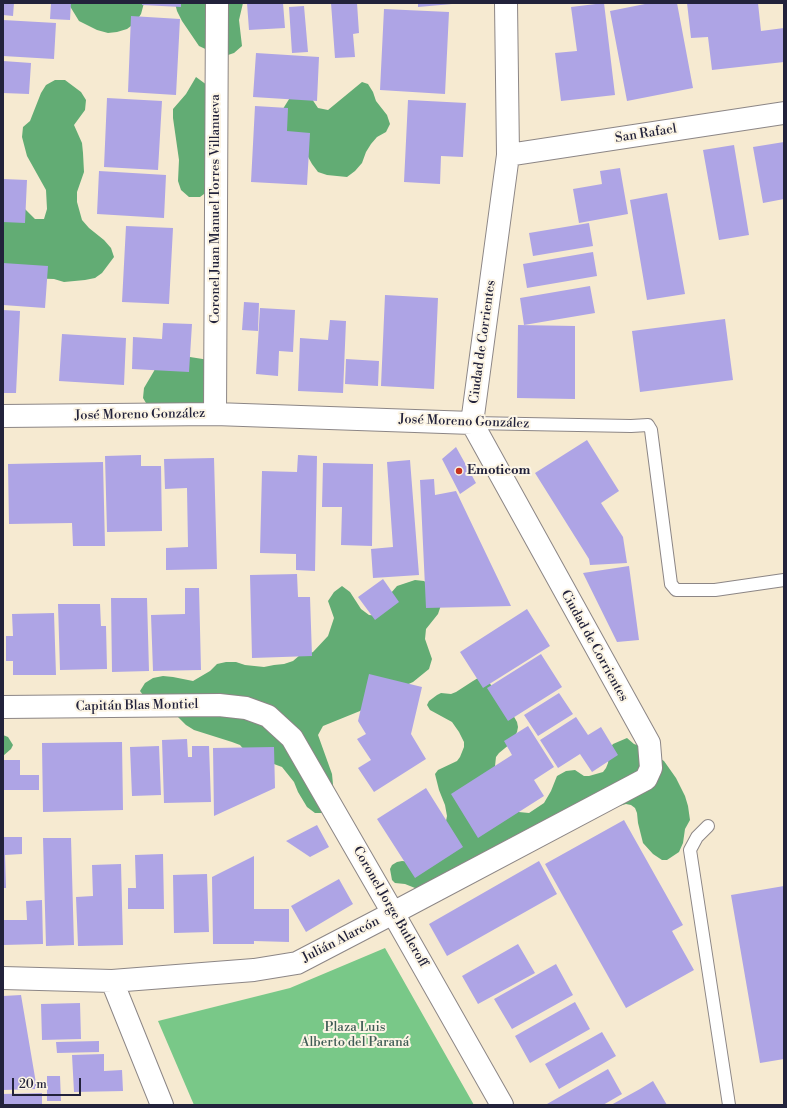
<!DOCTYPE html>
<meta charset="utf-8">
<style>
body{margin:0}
#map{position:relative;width:787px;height:1108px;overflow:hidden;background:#f6ead1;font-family:"Libre Bodoni",serif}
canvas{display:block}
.frame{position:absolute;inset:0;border:4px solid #22223b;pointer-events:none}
.scale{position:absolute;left:12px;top:1078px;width:69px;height:18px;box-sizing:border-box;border:2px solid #22223b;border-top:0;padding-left:5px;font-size:12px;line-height:14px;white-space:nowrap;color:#22223b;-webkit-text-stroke:3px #fcf5e5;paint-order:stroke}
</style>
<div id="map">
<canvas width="787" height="1108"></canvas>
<div class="frame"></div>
<div class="scale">20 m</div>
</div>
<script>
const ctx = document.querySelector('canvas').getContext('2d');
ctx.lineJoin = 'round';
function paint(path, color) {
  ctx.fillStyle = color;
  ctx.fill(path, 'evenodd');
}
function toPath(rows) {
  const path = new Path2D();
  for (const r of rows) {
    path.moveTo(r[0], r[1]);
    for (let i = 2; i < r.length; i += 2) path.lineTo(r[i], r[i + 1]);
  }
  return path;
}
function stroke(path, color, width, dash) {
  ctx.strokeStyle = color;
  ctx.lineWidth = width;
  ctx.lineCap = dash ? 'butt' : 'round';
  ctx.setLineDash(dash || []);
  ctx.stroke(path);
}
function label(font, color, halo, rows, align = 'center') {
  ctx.font = font + ' "Libre Bodoni",serif';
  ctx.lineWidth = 4;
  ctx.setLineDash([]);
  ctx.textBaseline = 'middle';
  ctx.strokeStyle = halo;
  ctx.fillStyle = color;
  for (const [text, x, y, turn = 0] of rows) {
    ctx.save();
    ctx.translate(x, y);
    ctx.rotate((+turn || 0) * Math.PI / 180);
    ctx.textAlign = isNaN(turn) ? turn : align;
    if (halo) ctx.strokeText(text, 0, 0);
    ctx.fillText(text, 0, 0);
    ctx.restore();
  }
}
const green = toPath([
 [385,948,474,1105,194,1105,158,1021,290,988]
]);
const forest = toPath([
 [68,3,144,3,141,14,135,23,127,29,117,32,108,33,97,30,79,21],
 [175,3,243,3,239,20,242,46,234,53,225,56,216,54,199,46,182,21,177,11],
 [196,77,211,88,208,191,200,197,189,197,181,190,178,181,179,160,173,118,173,109,186,94],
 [55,80,65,80,81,92,86,100,85,110,74,125,82,143,83,153,84,172,77,192,77,202,82,220,89,228,104,240,111,248,114,257,102,273,95,278,85,280,64,282,54,279,24,278,3,273,3,213,22,206,35,219,44,219,47,209,46,190,27,156,22,137,23,127,30,121,41,93,46,85],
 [362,82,368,84,373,92,376,101,387,115,390,124,386,132,377,137,371,144,366,152,362,163,355,171,347,177,327,175,318,172,312,164,307,155,291,148,281,112,291,96,308,93,318,108,328,110],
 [190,357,209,360,215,366,203,407,149,408,143,398,144,388,154,371,158,362],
 [415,580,424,581,432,587,441,605,438,614,426,629,425,639,432,659,429,669,413,682,395,690,360,711,323,726,318,735,332,774,334,795,325,813,315,813,307,807,298,792,294,782,282,767,255,757,246,752,240,745,232,742,194,730,186,725,172,711,146,699,140,691,145,683,153,678,163,676,173,677,193,681,210,671,217,664,226,662,236,662,245,665,264,667,274,665,284,664,293,661,300,655,304,656,313,652,328,636,334,618,328,601,334,592,342,586,350,592,361,609,369,615,379,616,391,593,397,586],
 [478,678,488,681,491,685,500,702,513,715,517,722,518,727,517,732,510,744,499,753,496,757,495,766,508,811,529,813,544,803,551,791,557,776,566,771,575,770,584,776,589,776,603,772,606,768,608,763,610,748,613,744,627,738,634,744,643,747,664,761,676,778,685,796,688,806,690,820,685,829,683,843,679,852,667,860,662,860,653,854,643,843,638,823,637,813,635,808,631,805,626,804,514,838,510,838,491,849,467,861,434,884,420,889,415,888,405,884,395,883,392,880,390,869,392,865,397,862,402,861,422,863,445,826,447,816,445,805,439,790,435,774,438,770,457,761,460,757,464,747,464,742,459,732,452,722,430,710,427,705,429,701,437,695,441,693,451,694,456,692,473,681],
 [3,735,8,737,13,745,11,749,3,756]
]);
const building = toPath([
 [3,3,14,3,13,16,3,15],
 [51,3,71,3,70,20,50,19],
 [142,3,181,3,181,7,142,5],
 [247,3,283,3,285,28,249,30],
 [331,3,357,3,359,33,353,34,355,57,335,58],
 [418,3,452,3,452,4,418,7],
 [604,3,615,95,561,101,555,53,577,51,571,7],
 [650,3,677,3,693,88,627,101,610,11],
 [687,3,758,3,761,31,784,28,784,62,712,70,708,37,691,38],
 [304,6,308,52,292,53,289,7],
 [384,9,449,12,445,94,380,90],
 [131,16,180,19,176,95,128,92],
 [3,20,56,23,54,59,3,56],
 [256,53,319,57,317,101,253,97],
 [3,61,31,63,29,94,3,93],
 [107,98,162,101,158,170,104,167],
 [408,100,466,103,463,157,441,156,440,184,404,182],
 [255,106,288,108,287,131,310,133,307,185,251,182],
 [784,142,784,199,763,203,753,147],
 [734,145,749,235,719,240,703,150],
 [620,168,628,214,579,223,573,189,602,184,600,171],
 [99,171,166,175,164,218,97,214],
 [3,179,27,180,25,223,3,222],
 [667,193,685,294,647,300,630,200],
 [589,223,593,246,533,256,529,233],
 [126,226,173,228,169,304,122,302],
 [593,252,597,276,527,288,523,264],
 [3,263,48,266,45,308,3,305],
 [590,286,595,313,524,325,520,298],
 [385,295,438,298,434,389,381,386],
 [244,302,259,303,258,331,242,330],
 [260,308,295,310,293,352,279,351,278,376,256,374],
 [3,310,20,311,16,393,3,393],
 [725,319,733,380,640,392,632,331],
 [330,320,346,321,343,393,298,391,300,338,328,340],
 [163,323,192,324,189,372,132,369,133,337,162,339],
 [518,325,575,326,575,399,517,398],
 [62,334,126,338,124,385,59,381],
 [346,359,379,361,378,386,345,384],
 [587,440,619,491,601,503,623,537,627,563,590,565,589,559,535,473],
 [456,447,476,483,460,494,442,459],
 [141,455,141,466,161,466,162,531,107,532,105,456],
 [298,455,317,456,315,571,296,570,296,554,260,553,262,471,297,472],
 [214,458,217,569,166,570,166,548,188,547,187,488,165,489,164,459],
 [410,460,419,575,373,578,371,549,393,547,387,462],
 [103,462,105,546,73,546,72,523,9,524,8,464],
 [323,463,373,464,372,546,341,545,342,507,322,507],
 [434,479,435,495,456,491,511,606,426,608,420,480],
 [629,566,639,640,617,642,583,573],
 [297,574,298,597,310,597,312,656,252,658,250,575],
 [383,579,399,602,375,620,358,597],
 [185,588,199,588,201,670,153,671,151,615,185,614],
 [111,598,147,598,149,671,112,672],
 [58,604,100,604,101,626,106,626,107,669,60,670],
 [527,609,550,646,483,688,460,652],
 [54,613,56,675,13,675,13,661,6,661,6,636,13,636,12,614],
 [541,654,562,687,508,721,487,688],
 [369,674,422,687,411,734,426,759,374,792,358,768,371,760,357,739,366,734,358,721],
 [559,693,573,714,538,736,524,715],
 [576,717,588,735,601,727,618,755,592,772,580,754,558,768,540,740],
 [528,726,554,767,534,780,544,796,478,838,451,794,512,755,504,741],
 [187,739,188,757,192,757,192,746,209,746,211,802,164,803,162,740],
 [122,742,123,810,43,812,42,743],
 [159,746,161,795,132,796,130,747],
 [274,747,275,788,214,816,213,748],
 [3,760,20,760,20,775,39,775,39,790,3,790],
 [426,788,463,847,415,878,377,819],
 [624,820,683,925,672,931,694,970,626,1008,545,864],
 [317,825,329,847,310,857,286,841],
 [3,837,22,837,22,854,5,855,6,888,3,888],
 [43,838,71,838,74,945,46,946],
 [163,854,164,909,128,909,128,888,136,888,135,855],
 [254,856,254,909,289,909,289,942,254,941,254,944,213,944,212,877],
 [539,861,557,894,447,956,429,924],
 [121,864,123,945,78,946,76,897,93,896,92,865],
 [207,874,209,932,174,933,173,875],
 [339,879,353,904,306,932,291,906],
 [784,886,784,1059,760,1063,731,895],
 [42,900,43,944,3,945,3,920,27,920,26,901],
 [518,944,535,973,478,1004,462,976],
 [556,964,573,995,512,1029,494,999],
 [21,995,37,1089,3,1090,3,996],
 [575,1002,590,1029,530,1063,515,1036],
 [80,1003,81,1039,42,1040,41,1004],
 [602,1032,616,1056,559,1089,545,1064],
 [99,1041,99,1052,57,1053,56,1042],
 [104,1054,104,1071,122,1070,123,1091,74,1092,72,1055],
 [608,1069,622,1094,603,1105,548,1105,547,1104],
 [47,1076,60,1076,61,1101,47,1101],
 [653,1081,667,1105,611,1105,640,1089],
 [42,1093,42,1105,3,1105,3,1094]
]);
const lane = toPath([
 [472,423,631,426,648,425,651,430,671,584,676,590,715,590,784,580],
 [708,826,697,837,690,850,729,1105]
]);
const street = toPath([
 [508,155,784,113],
 [215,414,217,3],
 [3,416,215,414,472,423],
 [3,707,219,705,246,708,268,716,292,738,393,913,502,1105],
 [3,978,112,981,254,970,297,963,393,913,646,779,651,768,649,743,472,423,508,155,506,3],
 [112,981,162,1105]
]);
const markers = [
 [459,471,4,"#c8321e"]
];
const streetNames = [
 ["San Rafael",646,134,-9],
 ["Coronel Juan Manuel Torres Villanueva",216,209,-90],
 ["Ciudad de Corrientes",483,342,-82],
 ["José Moreno González",140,415,-1],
 ["José Moreno González",464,422,2],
 ["Ciudad de Corrientes",594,646,61],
 ["Capitán Blas Montiel",137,706,-1],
 ["Coronel Jorge Butleroff",390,907,60],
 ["Julián Alarcón",341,940,-27]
];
const poiNames = [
 ["Emoticom",467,471]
];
const parkNames = [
 ["Plaza Luis",355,1028],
 ["Alberto del Paraná",355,1043]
];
paint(green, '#79c888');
paint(forest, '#62ac74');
paint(building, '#aea4e5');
stroke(lane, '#8c8686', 14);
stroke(street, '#8c8686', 24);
stroke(lane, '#fff', 12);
stroke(street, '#fff', 22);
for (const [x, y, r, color] of markers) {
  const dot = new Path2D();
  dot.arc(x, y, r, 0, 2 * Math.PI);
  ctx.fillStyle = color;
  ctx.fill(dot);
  stroke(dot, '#fcf5e5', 1.5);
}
label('13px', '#22223b', '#fcf5e5', streetNames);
label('bold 13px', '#22223b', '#fcf5e5', poiNames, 'left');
label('13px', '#405c56', '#fcf5e5', parkNames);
</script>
